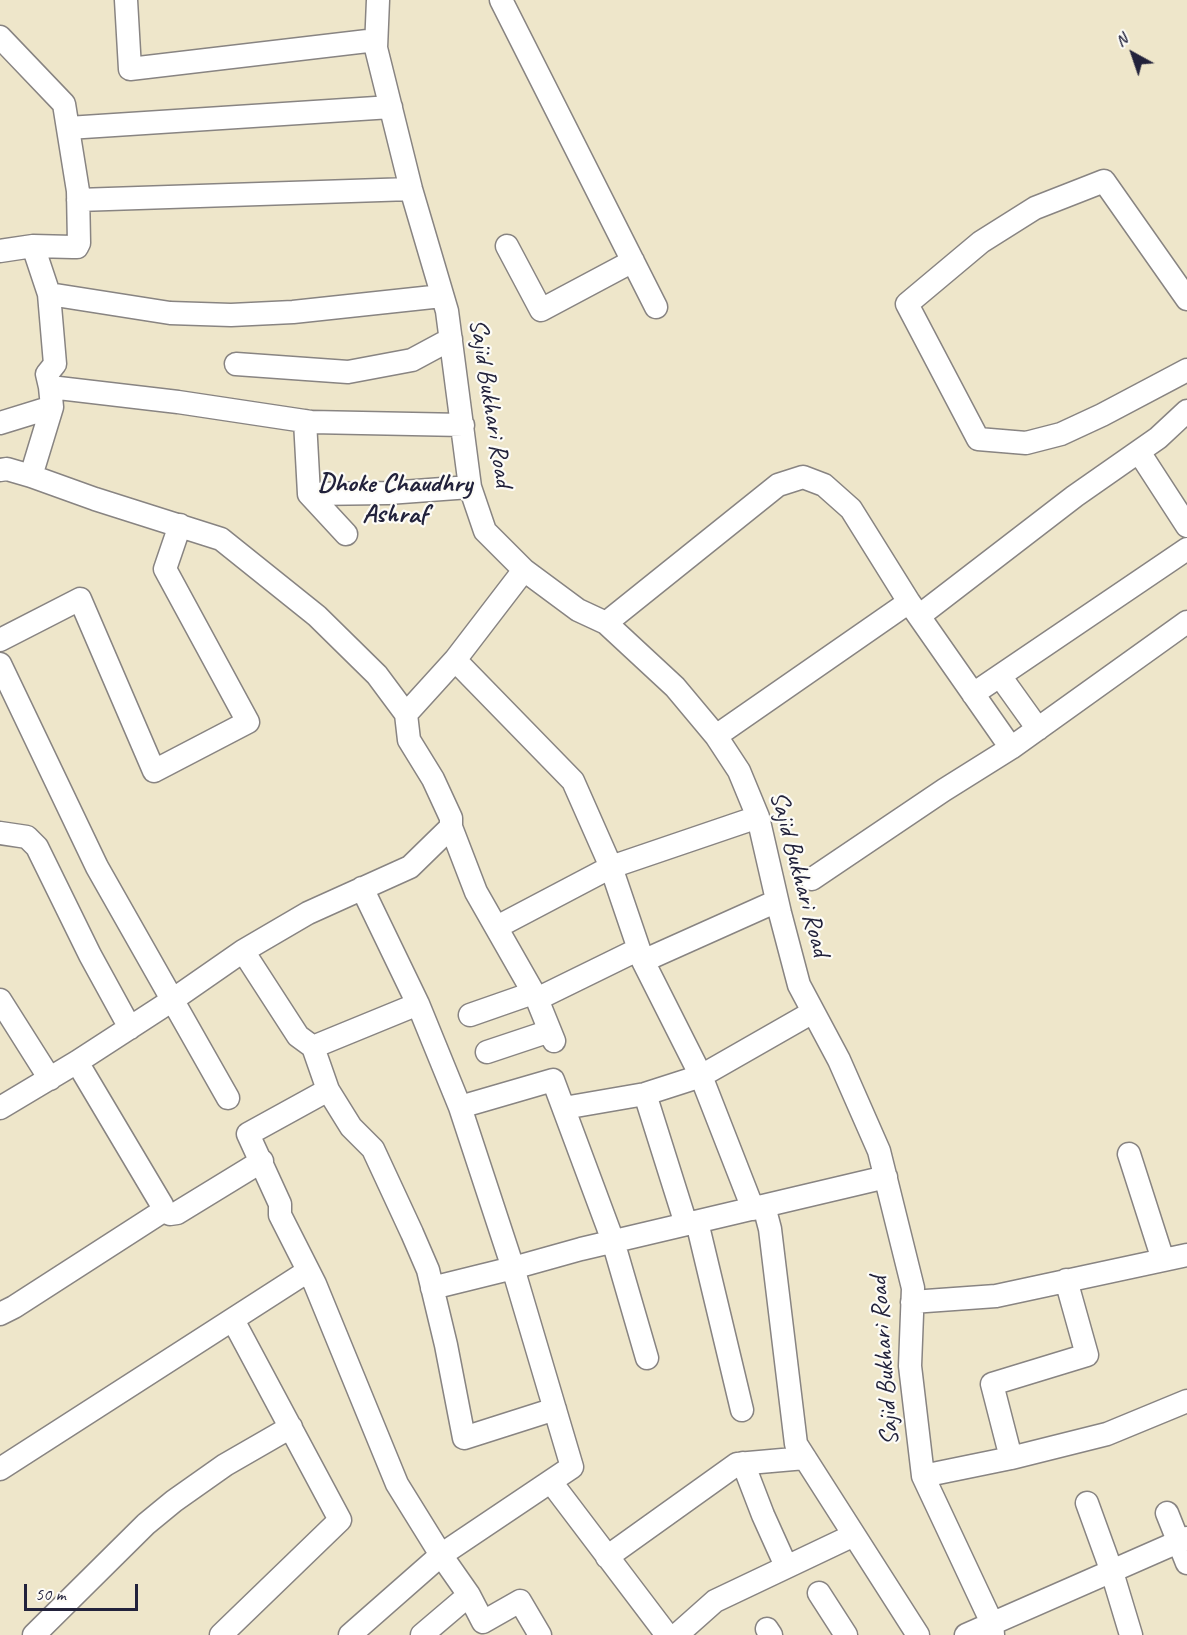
<!DOCTYPE html>
<style>
body{margin:0}
#map{position:relative;width:1187px;height:1635px;overflow:hidden;background:#eee6ca;font-family:Caveat,sans-serif}
canvas{display:block}
.north{position:absolute;left:1103px;top:24px;width:60px;height:60px;-webkit-text-stroke:4px #fdfcf7;paint-order:stroke;rotate:320deg;font-size:16px;font-weight:700;line-height:24px;text-align:center;color:#22223b}
.north::after{content:'';display:block;margin:auto;width:21px;height:27px;background:#22223b;clip-path:polygon(50% 0,100% 100%,50% 72%,0 100%)}
.scale{position:absolute;left:24px;top:1584px;width:114px;height:27px;box-sizing:border-box;border:3px solid #22223b;border-top:0;padding-left:8px;font-size:18px;line-height:21px;white-space:nowrap;color:#22223b;-webkit-text-stroke:4px #fdfcf7;paint-order:stroke}
</style>
<div id="map">
<canvas width="1187" height="1635"></canvas>
<div class="north">N</div>
<div class="scale">50 m</div>
</div>
<script>
const ctx = document.querySelector('canvas').getContext('2d');
ctx.lineJoin = 'round';
function toPath(rows) {
  const path = new Path2D();
  for (const r of rows) {
    path.moveTo(r[0], r[1]);
    for (let i = 2; i < r.length; i += 2) path.lineTo(r[i], r[i + 1]);
  }
  return path;
}
function stroke(path, color, width, dash) {
  ctx.strokeStyle = color;
  ctx.lineWidth = width;
  ctx.lineCap = dash ? 'butt' : 'round';
  ctx.setLineDash(dash || []);
  ctx.stroke(path);
}
function label(font, color, halo, rows, align = 'center') {
  ctx.font = font + ' Caveat,sans-serif';
  ctx.lineWidth = 4.5;
  ctx.setLineDash([]);
  ctx.textBaseline = 'middle';
  ctx.strokeStyle = halo;
  ctx.fillStyle = color;
  for (const [text, x, y, turn = 0] of rows) {
    ctx.save();
    ctx.translate(x, y);
    ctx.rotate((+turn || 0) * Math.PI / 180);
    ctx.textAlign = isNaN(turn) ? turn : align;
    if (halo) ctx.strokeText(text, 0, 0);
    ctx.fillText(text, 0, 0);
    ctx.restore();
  }
}
const minor = toPath([
 [126,0,130,69,376,40],
 [378,0,376,48,411,189,447,311,470,487,485,531,524,570,578,610,606,623,675,687,716,736,739,771,758,817,780,913,799,985,839,1060,879,1151,913,1288,910,1366,923,1476,992,1623,993,1635],
 [501,0,656,307],
 [0,37,64,104,78,191,79,243,77,247,73,247,33,246,0,251],
 [68,128,391,107],
 [78,200,411,189],
 [507,246,541,310,633,261],
 [49,294,170,313,231,315,293,312,442,296],
 [1187,299,1104,181,1035,208,981,242,907,304,978,439,1026,443,1061,434,1102,415,1187,370],
 [236,364,348,372,412,360,451,339],
 [50,387,178,402,311,422,463,425],
 [305,421,309,494,346,534],
 [0,423,52,407],
 [1139,452,1187,526],
 [0,470,7,469,31,476,95,499,221,539,317,616,377,675,406,714],
 [31,476,52,407,50,387,47,374,55,364,49,294,33,246],
 [309,494,388,493,470,487],
 [919,616,1075,496,1158,438,1187,411],
 [606,623,778,485,803,477,824,485,851,509,909,602,1011,748],
 [0,640,80,599,154,771,248,722,165,569,180,525],
 [455,660,573,781,611,867,643,961],
 [0,664,97,867,228,1098],
 [1000,676,1038,729],
 [973,694,1187,549],
 [716,736,909,602],
 [451,827,476,892,537,999,554,1041],
 [0,833,27,837,37,847,90,955,130,1028],
 [812,879,944,790,1011,748,1187,622],
 [362,888,418,1004,460,1107,513,1268,432,1288],
 [497,927,611,867,758,817],
 [243,951,298,1036,313,1047,328,1090,351,1127,373,1149,412,1233,428,1270,446,1345,464,1438,555,1409],
 [537,999,639,949],
 [0,1000,50,1079],
 [470,1015,533,993],
 [313,1047,418,1004],
 [487,1052,550,1031],
 [328,1090,248,1134,280,1204,280,1215,315,1284,397,1484,441,1555,469,1595,422,1635],
 [645,1094,686,1224],
 [460,1107,553,1080,613,1241,647,1358],
 [0,1108,77,1062,171,1001,243,951,308,913,410,867,451,827,451,818,433,779,409,740,406,714,455,660,524,570],
 [564,1108,645,1094,701,1076,813,1012],
 [1129,1154,1163,1260],
 [764,1206,770,1229,796,1444,918,1635],
 [753,1209,701,1076,643,961,777,901],
 [163,1211,170,1214,177,1213,262,1161],
 [697,1222,742,1410],
 [912,1302,996,1296,1187,1255],
 [0,1314,14,1307,163,1211,162,1205,77,1062],
 [1011,1458,992,1384,1087,1355,1066,1280],
 [743,1463,763,1515,786,1566],
 [0,1469,308,1271],
 [923,1476,1011,1458,1107,1434,1187,1401],
 [551,1482,667,1635],
 [1087,1503,1112,1572,1131,1635],
 [1167,1513,1187,1563],
 [607,1557,737,1464,805,1458],
 [819,1593,846,1635],
 [469,1595,483,1622,520,1601,540,1635],
 [767,1629,771,1635],
 [34,1635,146,1524,174,1501,225,1465,291,1427],
 [221,1635,340,1520,233,1320],
 [350,1635,441,1555,572,1467,513,1268,581,1249,886,1177],
 [681,1635,679,1633,715,1601,854,1535],
 [966,1635,1187,1538]
]);
const streetNames = [
 ["Sajid Bukhari Road",490,403,81],
 ["Sajid Bukhari Road",799,874,75],
 ["Sajid Bukhari Road",885,1361,-94]
];
const neighbourhoodNames = [
 ["Dhoke Chaudhry",395,484],
 ["Ashraf",395,515]
];
stroke(minor, '#888482', 25);
stroke(minor, '#fff', 22);
label('26px', '#22223b', '#fdfcf7', streetNames);
label('bold 27px', '#22223b', '#fdfcf7', neighbourhoodNames);
</script>
